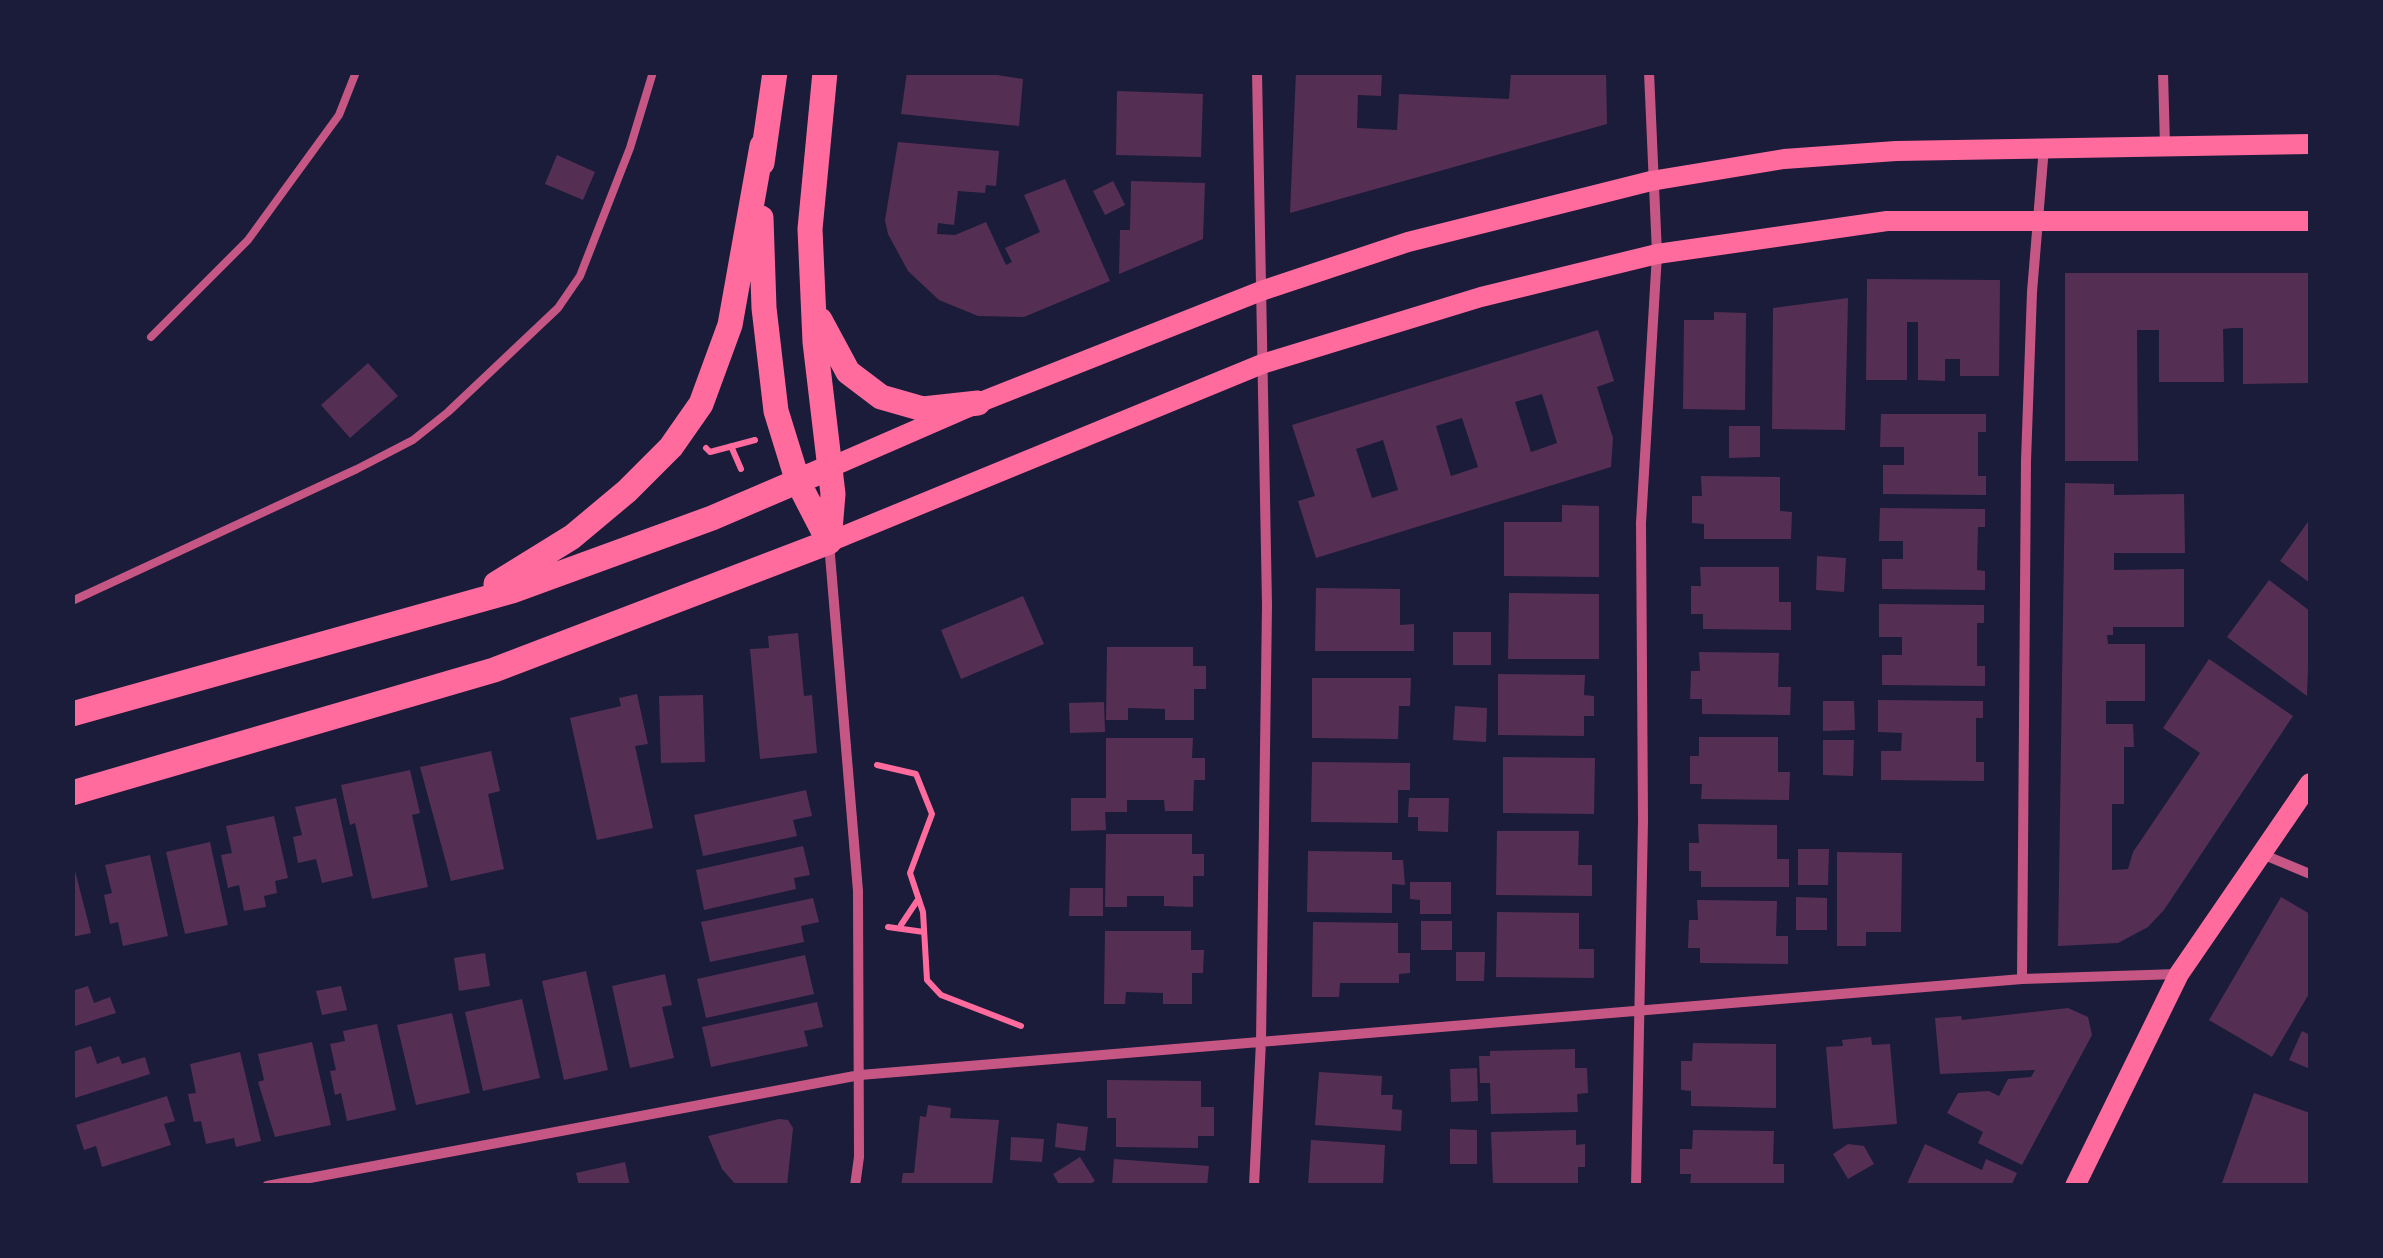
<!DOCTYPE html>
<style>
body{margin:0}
#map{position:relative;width:2383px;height:1258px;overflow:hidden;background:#1b1b3a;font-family:Quicksand,sans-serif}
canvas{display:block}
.frame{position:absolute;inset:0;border:75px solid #1b1b3a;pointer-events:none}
</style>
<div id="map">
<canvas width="2383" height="1258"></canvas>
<div class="frame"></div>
</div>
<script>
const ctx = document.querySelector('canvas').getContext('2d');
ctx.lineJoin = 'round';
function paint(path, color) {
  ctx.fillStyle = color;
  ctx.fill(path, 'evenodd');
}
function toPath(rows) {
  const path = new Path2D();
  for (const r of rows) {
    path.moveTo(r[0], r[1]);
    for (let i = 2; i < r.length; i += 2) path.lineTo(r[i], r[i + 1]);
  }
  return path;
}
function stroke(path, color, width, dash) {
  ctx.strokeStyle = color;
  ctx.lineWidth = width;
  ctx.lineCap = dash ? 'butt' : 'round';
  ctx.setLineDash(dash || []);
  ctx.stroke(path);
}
const building = toPath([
 [907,72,977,72,1023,79,1019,126,901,114],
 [1296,72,1382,72,1381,96,1358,95,1357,128,1397,130,1399,94,1509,99,1511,73,1606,72,1607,124,1290,213],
 [1117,91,1203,94,1201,157,1116,155],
 [898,142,999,151,996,186,986,185,985,193,958,191,954,225,938,223,937,234,955,235,986,222,1006,265,1012,262,1005,248,1040,232,1024,195,1065,179,1110,281,1024,317,978,316,939,300,908,271,888,234,885,220],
 [557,155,595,172,583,200,545,184],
 [1113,181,1125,205,1105,215,1093,191],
 [1131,181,1205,183,1203,239,1119,274,1120,230,1130,230],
 [2065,273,2310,273,2310,383,2243,384,2243,328,2233,328,2223,329,2224,382,2159,382,2159,330,2137,330,2138,461,2065,461],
 [1867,279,2000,280,1999,376,1960,376,1960,359,1945,359,1945,381,1918,380,1918,322,1907,322,1907,380,1866,380],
 [1848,298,1845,430,1772,429,1773,308],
 [1714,312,1746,313,1745,410,1683,409,1684,320,1714,320],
 [1598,330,1614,381,1597,387,1613,438,1611,467,1316,558,1298,501,1315,496,1292,425],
 [1542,394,1557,443,1531,452,1515,402],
 [1462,418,1478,467,1451,476,1436,426],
 [1383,440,1398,490,1372,498,1356,449],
 [368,363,398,396,350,438,321,405],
 [1881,414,1986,414,1986,432,1978,432,1978,476,1986,476,1986,495,1883,494,1883,465,1904,465,1904,447,1880,447],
 [1729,426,1760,426,1760,457,1729,458],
 [1701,476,1780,477,1780,511,1792,512,1791,539,1704,539,1704,524,1692,523,1692,496,1702,496],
 [2065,483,2114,484,2114,495,2184,494,2185,553,2114,553,2114,570,2184,569,2184,627,2113,627,2113,635,2107,635,2108,644,2145,644,2145,701,2106,701,2106,724,2133,724,2134,747,2124,747,2124,804,2112,804,2112,870,2128,869,2133,852,2200,753,2163,728,2209,659,2293,716,2164,910,2148,927,2118,943,2058,946],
 [1562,505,1599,506,1599,577,1504,576,1504,522,1562,522],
 [1880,508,1985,509,1985,527,1978,527,1977,570,1985,571,1985,590,1882,589,1882,559,1903,559,1903,541,1879,541],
 [2310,519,2310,583,2280,561],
 [1817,556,1846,558,1844,592,1816,590],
 [1700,567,1779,567,1779,602,1791,602,1791,630,1703,629,1703,614,1691,614,1691,586,1701,586],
 [2269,580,2310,611,2307,696,2227,637],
 [1316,588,1400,589,1400,625,1414,624,1414,651,1315,651],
 [1509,593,1599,594,1599,659,1508,659],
 [1023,596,1044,644,961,679,941,630],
 [1879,604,1984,605,1984,623,1977,623,1977,666,1985,666,1985,686,1882,685,1882,655,1902,655,1902,637,1879,637],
 [1453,632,1491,632,1491,665,1453,665],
 [798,633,804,696,812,695,817,753,760,759,750,649,769,648,768,636],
 [1107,647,1193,647,1193,666,1206,666,1206,689,1194,689,1194,720,1165,720,1165,709,1128,708,1128,720,1106,720],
 [1699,652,1779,653,1778,687,1791,687,1790,715,1702,714,1702,699,1690,699,1691,671,1700,671],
 [1498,674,1585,675,1584,695,1594,696,1594,716,1584,716,1584,736,1498,735],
 [1312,678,1411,678,1410,706,1399,706,1398,739,1312,738],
 [637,694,648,744,635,746,653,828,597,840,570,718,621,706,619,698],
 [703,695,705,762,661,763,659,696],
 [1878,700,1983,701,1983,718,1976,718,1976,762,1984,762,1984,781,1881,780,1881,751,1901,751,1902,733,1878,732],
 [1823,701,1854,701,1855,730,1823,731],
 [1104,702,1105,732,1070,733,1069,703],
 [1455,706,1487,708,1486,742,1453,740],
 [1699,737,1778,737,1778,772,1790,772,1789,800,1701,799,1702,784,1690,784,1690,756,1699,756],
 [1106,738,1193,738,1192,758,1205,758,1205,780,1194,780,1193,811,1165,811,1164,800,1127,800,1127,812,1105,812,1106,830,1071,831,1071,798,1106,798],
 [1823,740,1854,740,1853,776,1823,775],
 [491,751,500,791,488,794,504,869,451,881,420,767],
 [1503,757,1595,758,1594,814,1503,813],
 [1312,762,1410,763,1410,790,1398,790,1398,823,1311,822],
 [410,770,420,813,412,815,428,887,372,899,355,823,350,825,341,785],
 [806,790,812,816,793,820,797,836,703,856,694,815],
 [336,798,353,876,322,883,316,859,298,863,293,837,302,835,295,807],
 [1409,798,1449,798,1448,832,1418,831,1418,817,1408,817],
 [274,816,288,878,275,881,277,893,264,896,266,907,244,911,239,885,228,888,221,855,232,853,226,826],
 [1698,824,1777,825,1777,859,1789,859,1789,887,1701,887,1701,871,1689,871,1689,843,1699,843],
 [1497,831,1579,831,1578,865,1592,865,1592,896,1496,895],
 [1106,834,1192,834,1192,854,1204,854,1204,876,1193,876,1193,907,1164,906,1164,896,1127,896,1127,907,1105,907],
 [210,842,228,925,185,934,166,852],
 [803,846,810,875,794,878,796,889,704,910,696,870],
 [1798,849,1829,849,1828,885,1798,885],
 [1308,851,1392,852,1392,860,1403,860,1405,885,1392,884,1392,913,1307,912],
 [1837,852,1902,853,1901,932,1866,932,1866,946,1837,946],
 [150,855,168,936,123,946,118,922,110,924,104,895,112,893,105,865],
 [72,859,91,933,72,937],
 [1410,882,1451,882,1451,914,1420,914,1420,900,1410,899],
 [1070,888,1103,888,1103,916,1069,916],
 [1796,897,1827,898,1827,930,1796,930],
 [2281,897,2310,914,2310,992,2272,1057,2209,1020],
 [813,898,819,922,801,926,804,942,710,962,701,922],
 [1697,900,1777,901,1776,936,1788,936,1788,964,1700,963,1700,948,1688,948,1689,920,1698,920],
 [1497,912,1579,913,1579,949,1594,949,1594,978,1496,977],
 [1421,921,1452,921,1452,950,1421,950],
 [1313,922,1398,923,1398,953,1410,953,1410,973,1399,974,1399,983,1340,983,1339,997,1312,997],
 [1105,931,1191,931,1191,950,1204,950,1203,973,1192,973,1192,1004,1163,1004,1163,993,1126,992,1125,1004,1104,1004],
 [1456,952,1485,952,1484,981,1456,981],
 [485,953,490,986,459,991,454,958],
 [805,955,814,994,706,1018,697,979],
 [586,971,608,1070,564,1080,542,981],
 [665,974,672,1005,662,1007,674,1058,630,1068,612,986],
 [88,986,94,1003,110,997,116,1013,72,1027,72,991],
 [341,986,347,1010,322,1015,316,991],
 [522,999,540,1078,483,1091,465,1012],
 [817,1002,823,1027,804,1031,808,1046,711,1067,702,1027],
 [2068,1008,2088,1017,2092,1035,2022,1165,1978,1143,1983,1132,1947,1113,1958,1093,1989,1091,1999,1096,2008,1079,2031,1077,2035,1070,1940,1074,1935,1018,1961,1016,1962,1020],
 [452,1013,470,1093,416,1105,397,1025],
 [377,1024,396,1110,347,1121,341,1093,335,1095,330,1071,336,1070,330,1044,345,1041,343,1031],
 [2302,1031,2310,1035,2310,1069,2289,1060],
 [1871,1037,1872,1045,1890,1044,1897,1124,1833,1129,1826,1047,1843,1046,1842,1040],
 [312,1042,331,1125,275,1137,258,1082,264,1080,258,1054],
 [1693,1043,1776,1044,1776,1108,1691,1106,1691,1091,1681,1090,1681,1061,1692,1061],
 [91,1046,97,1064,119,1056,122,1064,145,1057,150,1074,72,1099,72,1052],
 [1575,1049,1575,1068,1587,1068,1588,1093,1577,1094,1578,1112,1491,1114,1490,1083,1480,1083,1479,1056,1490,1056,1490,1051],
 [240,1052,261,1141,236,1147,234,1138,206,1144,201,1121,194,1122,188,1094,196,1093,190,1064],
 [1477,1068,1478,1101,1451,1102,1450,1069],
 [1319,1072,1382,1076,1381,1095,1393,1095,1392,1109,1402,1110,1401,1131,1315,1125],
 [1107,1080,1201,1081,1201,1107,1214,1107,1214,1136,1198,1136,1198,1148,1116,1147,1116,1118,1107,1118],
 [2254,1093,2310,1113,2310,1186,2221,1186],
 [167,1096,175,1121,164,1124,171,1145,102,1167,96,1146,84,1150,76,1125],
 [928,1105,951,1108,950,1118,999,1120,992,1186,901,1186,903,1173,914,1173,920,1116,926,1117],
 [779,1119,788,1120,793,1128,787,1186,737,1186,722,1169,708,1136],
 [1057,1123,1088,1127,1085,1151,1055,1147],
 [1450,1129,1477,1130,1477,1164,1450,1164],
 [1576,1130,1576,1145,1585,1144,1585,1167,1578,1167,1578,1183,1493,1185,1491,1132],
 [1693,1130,1774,1131,1773,1164,1784,1164,1784,1186,1690,1186,1691,1174,1680,1174,1680,1149,1692,1149],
 [1011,1137,1044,1139,1042,1162,1010,1160],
 [1311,1140,1385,1145,1383,1186,1308,1186],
 [1848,1144,1864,1146,1874,1164,1848,1179,1833,1154],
 [1925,1144,1982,1170,1986,1159,2017,1173,2011,1186,1906,1186],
 [1080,1157,1095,1181,1087,1186,1060,1186,1053,1174],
 [1114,1159,1209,1166,1207,1186,1112,1186],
 [625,1162,630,1186,579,1186,576,1173]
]);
const path = toPath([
 [731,446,741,469],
 [706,448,710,452,755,440],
 [877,765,916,774,932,814,910,873,923,912,927,980,941,995,1021,1026],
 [901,925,917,901],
 [888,927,924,932]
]);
const service = toPath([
 [151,337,248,240,339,115,356,72],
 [72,601,357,469,413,440,448,412,558,308,580,276,630,148,653,72]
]);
const minor = toPath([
 [2163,72,2165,146],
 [829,543,858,891,859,1157,855,1186],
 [2262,854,2310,874],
 [2022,979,2026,461,2032,292,2044,147],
 [267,1186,860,1075,2022,979,2178,974],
 [1254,1186,1261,1041,1267,605,1257,72],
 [1636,1186,1643,820,1641,523,1657,254,1649,72]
]);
const secondary = toPath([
 [831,467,978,403,1261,291,1408,242,1651,181,1784,159,1896,151,2310,144],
 [829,542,1262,364,1481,297,1657,254,1887,221,2310,221],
 [2075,1186,2179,974,2310,783]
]);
const primary = toPath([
 [825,72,810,229,815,342,833,494,829,542],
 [762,163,775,72],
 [761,218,764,308,776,411,798,482,829,542],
 [820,320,848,372,881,397,923,409,978,403],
 [496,584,572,537,627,491,671,447,701,404,730,325,762,146],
 [72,714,512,591,712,518,831,467],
 [72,793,494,670,829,542]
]);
paint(building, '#542f53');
stroke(path, '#ff6b9d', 6);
stroke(service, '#c65784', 8);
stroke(minor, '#c65784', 10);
stroke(secondary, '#ff6b9d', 20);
stroke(primary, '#ff6b9d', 25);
</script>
